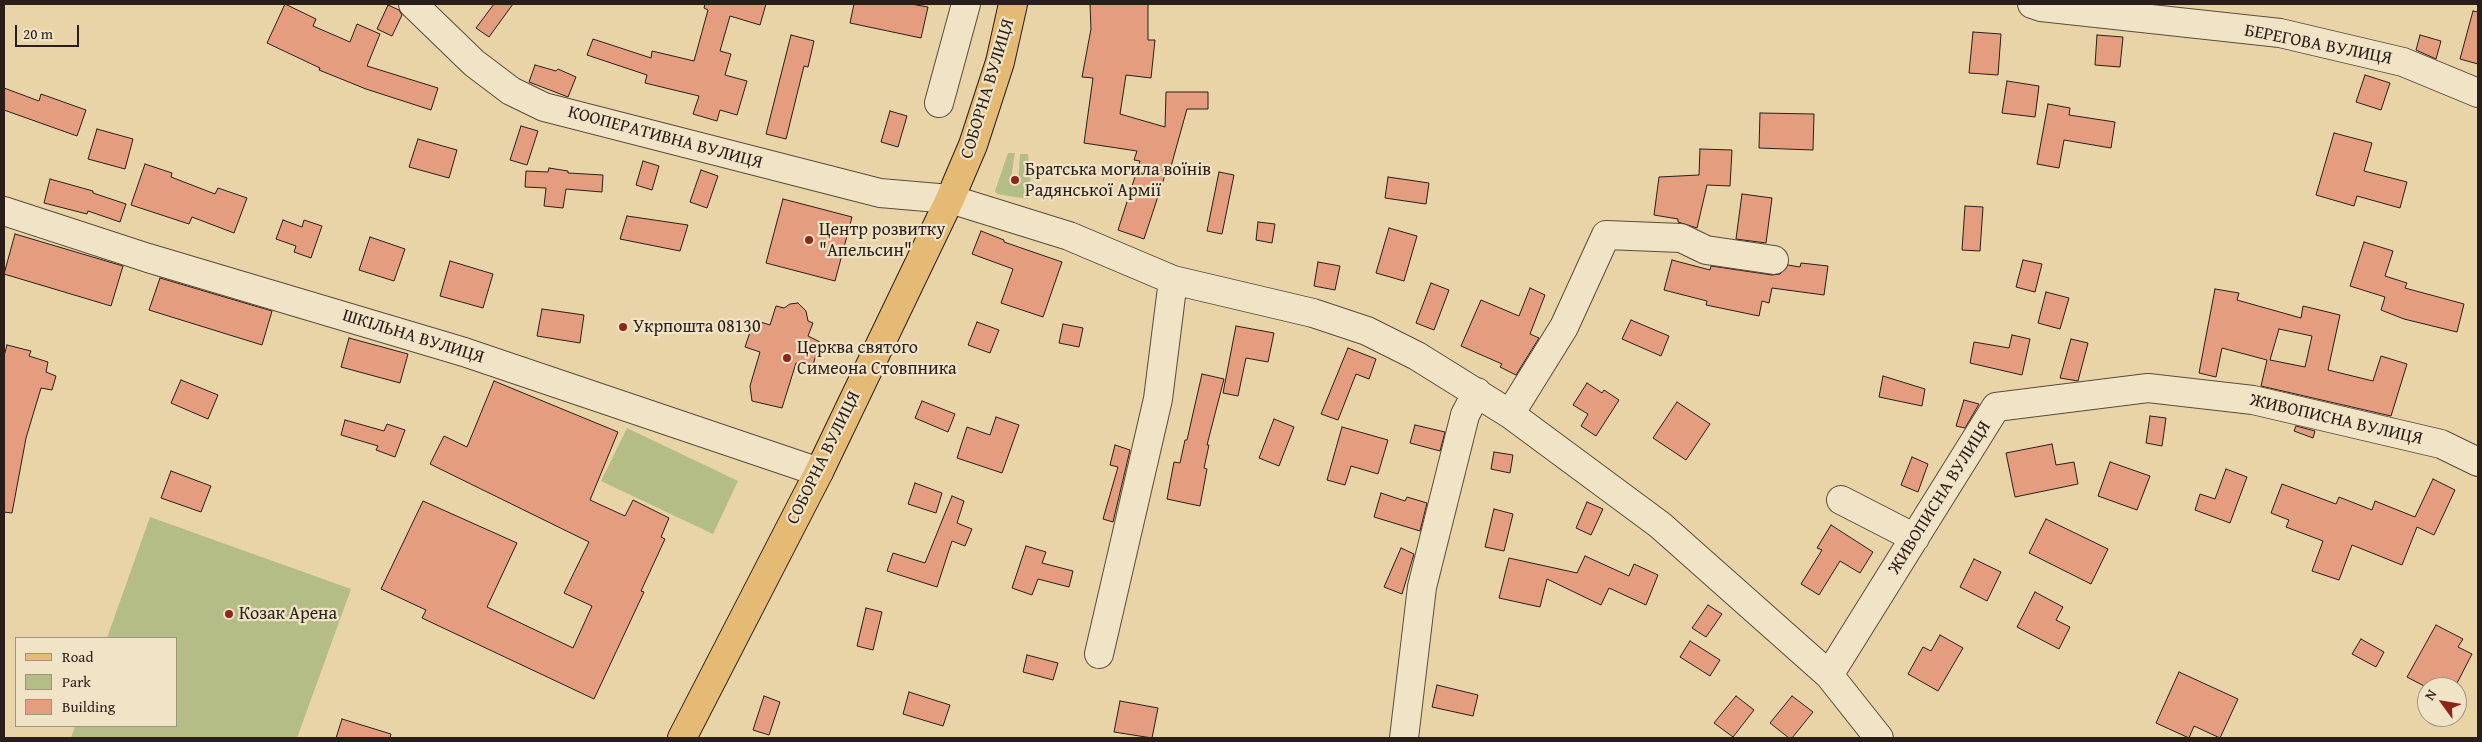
<!DOCTYPE html>
<meta charset="utf-8">
<style>
body{margin:0}
#map{position:relative;width:2482px;height:742px;overflow:hidden;background:#e8d4a7;font-family:"Gentium Book Plus",serif}
canvas{display:block}
.frame{position:absolute;inset:0;border:5px solid #291e19;pointer-events:none}
.legend{position:absolute;left:15px;top:637px;width:162px;height:90px;box-sizing:border-box;background:#f0e3c6;border:1px solid #a09481;margin:0;padding:6px 9px;list-style:none;font-size:15px;color:#291e19}
.legend li{display:flex;align-items:center;gap:10px;height:25px}
.legend b{width:25px;border:1px solid #a09481}
.north{position:absolute;left:2417px;top:677px;width:50px;height:50px;box-sizing:border-box;background:#f0e3c6;border:1px solid #a09481;border-radius:50%;rotate:302deg;font-size:14px;font-weight:700;line-height:20px;text-align:center;color:#291e19}
.north::after{content:'';display:block;margin:auto;width:18px;height:22px;background:#8f2418;clip-path:polygon(50% 0,100% 100%,50% 72%,0 100%)}
.scale{position:absolute;left:15px;top:25px;width:64px;height:22px;box-sizing:border-box;border:2px solid #291e19;border-top:0;padding-left:6px;font-size:15px;line-height:18px;white-space:nowrap;color:#291e19;-webkit-text-stroke:4px #f0e3c6;paint-order:stroke}
</style>
<div id="map">
<canvas width="2482" height="742"></canvas>
<div class="frame"></div>
<ul class="legend">
<li><b style="height:6px;background:#e4ba74"></b>Road</li>
<li><b style="height:14px;background:#b5bd87"></b>Park</li>
<li><b style="height:14px;background:#e59d80"></b>Building</li>
</ul>
<div class="north">N</div>
<div class="scale">20 m</div>
</div>
<script>
const ctx = document.querySelector('canvas').getContext('2d');
ctx.lineJoin = 'round';
function paint(path, color) {
  ctx.fillStyle = color;
  ctx.fill(path, 'evenodd');
}
function toPath(rows) {
  const path = new Path2D();
  for (const r of rows) {
    path.moveTo(r[0], r[1]);
    for (let i = 2; i < r.length; i += 2) path.lineTo(r[i], r[i + 1]);
  }
  return path;
}
function stroke(path, color, width, dash) {
  ctx.strokeStyle = color;
  ctx.lineWidth = width;
  ctx.lineCap = dash ? 'butt' : 'round';
  ctx.setLineDash(dash || []);
  ctx.stroke(path);
}
function label(font, color, halo, rows, align = 'center') {
  ctx.font = font + ' "Gentium Book Plus",serif';
  ctx.lineWidth = 4.5;
  ctx.setLineDash([]);
  ctx.textBaseline = 'middle';
  ctx.strokeStyle = halo;
  ctx.fillStyle = color;
  for (const [text, x, y, turn = 0] of rows) {
    ctx.save();
    ctx.translate(x, y);
    ctx.rotate((+turn || 0) * Math.PI / 180);
    ctx.textAlign = isNaN(turn) ? turn : align;
    if (halo) ctx.strokeText(text, 0, 0);
    ctx.fillText(text, 0, 0);
    ctx.restore();
  }
}
const green = toPath([
 [1008,153,1015,153,1010,184,1018,185,1020,154,1028,154,1032,197,1028,199,997,194,995,191],
 [627,428,738,481,713,534,601,481],
 [150,517,351,589,297,738,71,738,75,726,176,726,176,638,107,638]
]);
const building = toPath([
 [285,4,316,19,313,26,350,42,357,24,380,34,367,66,438,88,431,110,366,89,319,70,320,68,267,43,285,4],
 [494,4,513,4,489,37,476,28,494,4],
 [705,4,766,4,760,25,730,16,720,51,731,54,725,75,747,81,737,115,720,110,717,121,693,114,699,96,645,83,647,75,587,55,593,39,651,58,652,51,694,61,708,10,704,8,705,4],
 [854,4,911,4,928,7,921,38,850,23,854,4],
 [1090,4,1148,4,1148,40,1155,40,1151,78,1126,75,1120,114,1165,127,1166,92,1208,92,1208,109,1187,109,1170,170,1167,169,1144,239,1118,230,1140,161,1134,160,1137,151,1084,143,1093,78,1082,77,1091,29,1090,4],
 [388,5,399,10,402,15,392,36,377,29,388,5],
 [2473,11,2478,12,2478,64,2460,59,2473,11],
 [1973,32,2001,34,1998,75,1969,73,1973,32],
 [791,35,814,41,808,67,804,66,786,139,766,134,791,35],
 [2097,35,2123,37,2120,67,2095,65,2097,35],
 [2420,35,2441,41,2436,59,2416,50,2420,35],
 [535,65,556,71,558,69,576,77,568,97,529,82,535,65],
 [2365,75,2390,83,2381,110,2356,102,2365,75],
 [2007,81,2039,86,2035,117,2002,113,2007,81],
 [4,88,39,101,41,94,86,110,77,136,4,110,4,88],
 [2048,104,2070,108,2069,115,2115,122,2111,148,2064,140,2059,168,2037,164,2048,104],
 [890,111,907,116,898,147,881,142,890,111],
 [1760,113,1814,114,1813,150,1759,148,1760,113],
 [521,126,538,131,527,165,510,160,521,126],
 [97,129,133,139,125,169,88,159,97,129],
 [2334,133,2372,143,2364,171,2407,182,2400,208,2357,196,2354,206,2316,195,2334,133],
 [418,139,457,150,449,178,409,167,418,139],
 [1700,149,1732,150,1730,186,1707,185,1697,228,1678,222,1678,219,1654,215,1659,177,1699,175,1700,149],
 [643,161,659,166,652,190,636,185,643,161],
 [145,164,172,173,171,177,215,194,218,188,247,198,234,233,192,217,189,224,131,205,145,164],
 [549,168,568,171,568,173,603,175,602,192,566,189,563,208,544,206,546,188,525,187,526,171,548,172,549,168],
 [701,170,718,176,707,208,690,202,701,170],
 [1219,172,1234,175,1222,234,1207,231,1219,172],
 [1388,177,1429,183,1426,204,1385,198,1388,177],
 [50,179,93,191,93,193,126,204,120,222,88,211,87,214,44,203,50,179],
 [1742,194,1772,198,1766,243,1736,239,1742,194],
 [783,199,852,217,835,281,766,263,783,199],
 [1965,206,1983,207,1980,251,1962,250,1965,206],
 [627,216,688,225,680,251,620,239,627,216],
 [283,220,302,227,304,220,322,226,311,258,294,252,296,246,276,239,283,220],
 [1258,222,1275,224,1272,243,1256,240,1258,222],
 [1389,228,1417,236,1404,281,1376,273,1389,228],
 [981,231,1004,240,1004,242,1062,262,1043,317,1001,303,1013,269,972,254,981,231],
 [15,234,123,266,111,306,4,274,15,234],
 [370,237,405,249,394,281,359,270,370,237],
 [2364,242,2393,251,2385,276,2407,283,2405,288,2464,304,2457,332,2404,319,2381,310,2385,297,2350,286,2364,242],
 [1672,260,1710,270,1711,266,1772,275,1780,274,1788,265,1800,267,1801,263,1828,266,1824,295,1772,288,1769,303,1762,301,1759,316,1706,305,1707,301,1664,290,1672,260],
 [2023,260,2042,264,2035,292,2016,287,2023,260],
 [450,261,493,274,483,308,440,296,450,261],
 [1318,262,1340,266,1335,290,1314,286,1318,262],
 [160,278,272,311,262,345,149,310,160,278],
 [1431,283,1449,290,1434,330,1416,323,1431,283],
 [1530,288,1545,295,1530,334,1539,338,1516,375,1500,367,1502,364,1461,346,1481,300,1519,316,1530,288],
 [2215,289,2239,293,2237,300,2301,318,2303,306,2340,315,2328,370,2373,381,2381,356,2407,364,2391,416,2261,386,2267,360,2222,348,2216,377,2199,373,2215,289],
 [2279,329,2312,336,2305,367,2270,360,2279,329],
 [2046,292,2069,298,2060,329,2038,323,2046,292],
 [798,303,806,311,808,321,813,323,808,336,820,342,812,368,796,363,782,408,752,401,750,386,760,352,745,347,754,320,770,325,776,306,784,308,790,304,798,303],
 [542,309,584,315,580,343,537,336,542,309],
 [1631,320,1669,336,1661,356,1622,339,1631,320],
 [977,322,999,330,990,353,968,345,977,322],
 [1063,324,1083,328,1079,347,1059,343,1063,324],
 [1236,326,1274,333,1268,362,1246,358,1238,396,1223,393,1236,326],
 [2012,335,2030,339,2022,375,1970,363,1974,342,2009,348,2012,335],
 [349,338,408,354,400,383,341,367,349,338],
 [2071,339,2088,343,2078,381,2060,378,2071,339],
 [7,345,31,351,29,356,48,362,46,372,56,376,52,390,41,388,26,438,12,513,4,512,4,356,7,345],
 [1348,348,1376,359,1369,379,1356,374,1338,420,1321,414,1348,348],
 [1202,374,1224,379,1207,445,1209,445,1204,468,1207,469,1200,506,1167,499,1174,462,1180,463,1185,440,1187,440,1202,374],
 [1883,376,1925,389,1922,406,1879,397,1883,376],
 [181,380,218,395,208,419,171,403,181,380],
 [494,381,618,432,590,500,625,516,633,500,669,518,661,537,665,539,641,591,644,592,594,699,422,618,426,610,381,589,423,501,517,543,487,607,573,648,592,606,564,593,589,542,430,464,444,436,467,447,494,381],
 [1587,383,1602,393,1604,390,1619,400,1596,436,1581,426,1588,414,1573,405,1587,383],
 [1964,400,1979,404,1965,428,1956,426,1964,400],
 [922,401,955,414,948,432,915,418,922,401],
 [1677,402,1710,424,1686,460,1653,438,1677,402],
 [2150,416,2166,418,2162,446,2146,443,2150,416],
 [996,417,1019,425,1002,473,957,458,967,427,990,435,996,417],
 [1274,419,1294,427,1279,466,1259,458,1274,419],
 [345,420,384,431,387,424,405,430,395,457,376,450,378,446,341,435,345,420],
 [1415,425,1445,432,1440,451,1410,443,1415,425],
 [2296,426,2315,431,2313,438,2294,431,2296,426],
 [1342,427,1388,440,1378,474,1351,466,1345,485,1327,480,1342,427],
 [2052,444,2056,465,2074,462,2078,484,2015,497,2006,453,2052,444],
 [1115,445,1130,450,1113,522,1103,519,1118,467,1110,465,1115,445],
 [1494,452,1513,455,1510,473,1491,469,1494,452],
 [1912,457,1928,464,1918,492,1901,485,1912,457],
 [2110,462,2150,476,2137,510,2098,496,2110,462],
 [2226,469,2247,477,2230,523,2195,510,2200,494,2215,499,2226,469],
 [171,471,211,486,201,512,161,498,171,471],
 [2433,479,2455,490,2434,535,2417,527,2402,565,2352,545,2339,580,2312,571,2323,541,2286,527,2289,520,2271,513,2282,484,2336,504,2339,497,2372,510,2375,501,2415,517,2433,479],
 [915,483,942,493,936,513,908,504,915,483],
 [1381,493,1405,501,1407,497,1427,503,1420,531,1374,517,1381,493],
 [952,496,964,501,957,523,972,529,965,546,952,541,937,587,887,571,893,553,925,563,952,496],
 [1587,502,1603,509,1591,535,1576,528,1587,502],
 [1494,509,1513,514,1504,551,1485,547,1494,509],
 [2046,519,2108,549,2091,584,2029,553,2046,519],
 [1831,525,1873,552,1860,573,1840,561,1819,595,1801,584,1822,550,1817,548,1831,525],
 [1026,546,1046,552,1042,563,1073,571,1069,587,1038,579,1032,595,1012,588,1026,546],
 [1401,548,1414,554,1402,594,1384,587,1401,548],
 [1585,556,1629,576,1634,564,1658,575,1646,605,1609,588,1601,605,1547,579,1540,607,1499,598,1509,558,1577,573,1585,556],
 [1974,559,2001,572,1987,601,1960,587,1974,559],
 [2035,592,2063,607,2056,620,2070,627,2059,649,2017,627,2035,592],
 [1708,605,1722,614,1706,637,1692,628,1708,605],
 [866,608,882,612,873,650,857,646,866,608],
 [2436,625,2463,639,2458,647,2472,654,2455,687,2426,687,2407,677,2436,625],
 [1940,635,1963,648,1938,691,1908,674,1923,647,1931,651,1940,635],
 [2361,639,2384,652,2376,667,2352,654,2361,639],
 [1690,641,1720,660,1710,676,1680,657,1690,641],
 [1027,655,1058,663,1053,680,1023,672,1027,655],
 [2179,672,2238,699,2220,738,2194,726,2189,738,2156,723,2179,672],
 [1437,685,1478,695,1473,716,1432,707,1437,685],
 [909,692,950,705,943,726,903,714,909,692],
 [764,696,780,702,769,735,753,730,764,696],
 [1736,696,1754,710,1733,737,1714,723,1736,696],
 [1792,696,1813,712,1792,738,1789,738,1770,723,1792,696],
 [1120,701,1158,708,1152,738,1114,732,1120,701],
 [342,719,391,734,390,738,336,738,342,719]
]);
const minor = toPath([
 [413,4,474,63,511,91,544,107,880,193,950,199,1069,236,1173,280,1313,313,1367,331,1417,356,1510,414,1660,525,1829,675,1879,738],
 [2032,4,2041,7,2280,33,2403,62,2478,93],
 [939,103,966,4],
 [4,211,148,258,464,352,819,472],
 [1510,414,1564,327,1606,235,1681,238,1706,250,1774,260],
 [1841,500,1915,538],
 [1099,654,1158,399,1173,280],
 [1829,675,1996,407,2148,388,2253,400,2441,444,2478,462],
 [1404,738,1422,587,1465,415,1477,392]
]);
const major = toPath([
 [682,738,819,472,950,199,973,145,1000,62,1013,4]
]);
const markers = [
 [1015,180,5,"#8f2418"],
 [809,240,5,"#8f2418"],
 [623,327,5,"#8f2418"],
 [787,358,5,"#8f2418"],
 [229,614,5,"#8f2418"]
];
const streetNames = [
 ["БЕРЕГОВА ВУЛИЦЯ",2318,45,11],
 ["СОБОРНА ВУЛИЦЯ",988,89,-73],
 ["КООПЕРАТИВНА ВУЛИЦЯ",665,138,15],
 ["ШКІЛЬНА ВУЛИЦЯ",413,337,17],
 ["ЖИВОПИСНА ВУЛИЦЯ",2336,420,13],
 ["СОБОРНА ВУЛИЦЯ",824,458,-64],
 ["ЖИВОПИСНА ВУЛИЦЯ",1940,498,-58]
];
const poiNames = [
 ["Братська могила воїнів",1025,170],
 ["Радянської Армії",1025,191],
 ["Центр розвитку",819,230],
 ["\"Апельсин\"",819,251],
 ["Укрпошта 08130",633,327],
 ["Церква святого",797,348],
 ["Симеона Стовпника",797,369],
 ["Козак Арена",239,614]
];
paint(green, '#b5bd87');
paint(building, '#e59d80');
stroke(building, '#291e19', 1);
stroke(minor, '#594c3c', 30);
stroke(major, '#291e19', 30);
stroke(minor, '#f0e3c6', 28);
stroke(major, '#e4ba74', 28);
for (const [x, y, r, color] of markers) {
  const dot = new Path2D();
  dot.arc(x, y, r, 0, 2 * Math.PI);
  ctx.fillStyle = color;
  ctx.fill(dot);
  stroke(dot, '#f0e3c6', 2);
}
label('18px', '#291e19', '#f0e3c6', streetNames);
label('18px', '#291e19', '#f0e3c6', poiNames, 'left');
</script>
